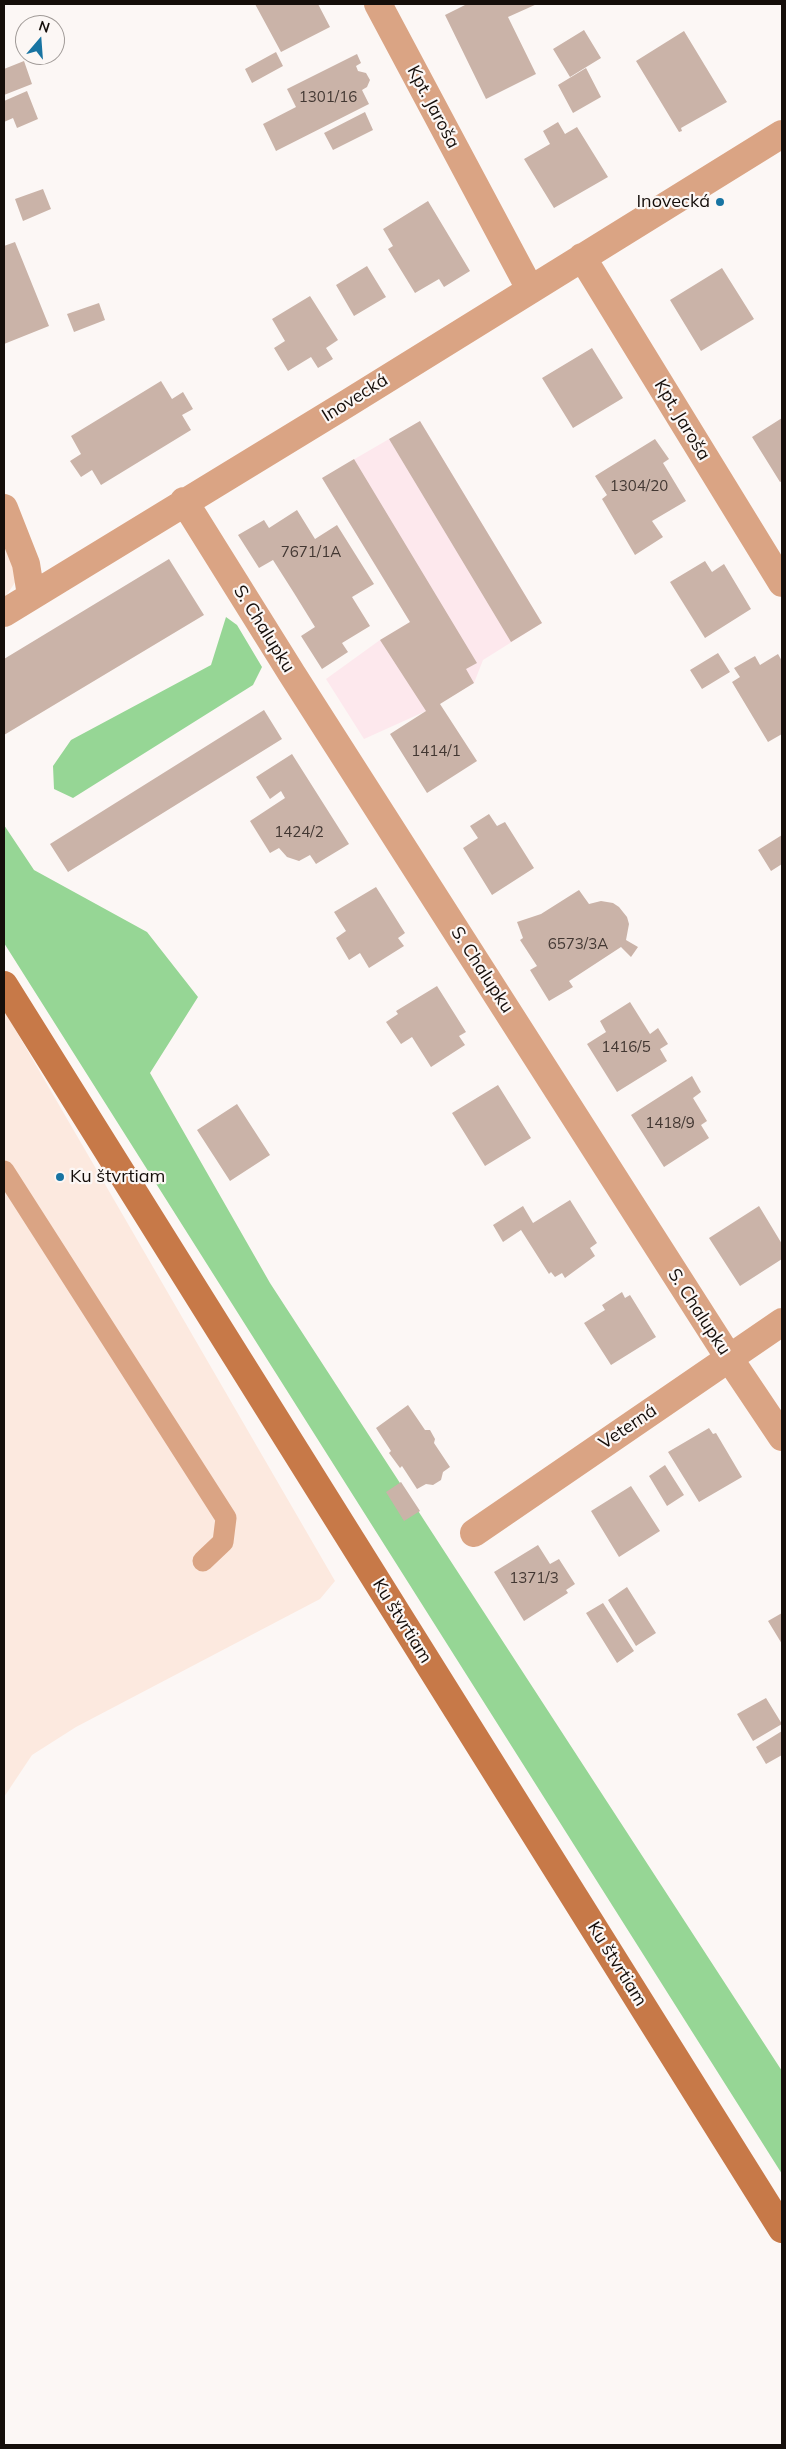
<!DOCTYPE html>
<meta charset="utf-8">
<style>
body{margin:0}
#map{position:relative;width:786px;height:2449px;overflow:hidden;background:#fcf7f5;font-family:Mulish,sans-serif}
canvas{display:block}
.frame{position:absolute;inset:0;border:5px solid #150e0a;pointer-events:none}
.north{position:absolute;left:15px;top:15px;width:50px;height:50px;box-sizing:border-box;background:#fcf7f5;border:1px solid #a09a97;border-radius:50%;rotate:18deg;font-size:14px;font-weight:700;line-height:20px;text-align:center;color:#150e0a}
.north::after{content:'';display:block;margin:auto;width:18px;height:22px;background:#1874a2;clip-path:polygon(50% 0,100% 100%,50% 72%,0 100%)}
</style>
<div id="map">
<canvas width="786" height="2449"></canvas>
<div class="frame"></div>
<div class="north">N</div>
</div>
<script>
const ctx = document.querySelector('canvas').getContext('2d');
ctx.lineJoin = 'round';
function paint(path, color) {
  ctx.fillStyle = color;
  ctx.fill(path, 'evenodd');
}
function toPath(rows) {
  const path = new Path2D();
  for (const r of rows) {
    path.moveTo(r[0], r[1]);
    for (let i = 2; i < r.length; i += 2) path.lineTo(r[i], r[i + 1]);
  }
  return path;
}
function stroke(path, color, width, dash) {
  ctx.strokeStyle = color;
  ctx.lineWidth = width;
  ctx.lineCap = dash ? 'butt' : 'round';
  ctx.setLineDash(dash || []);
  ctx.stroke(path);
}
function label(font, color, halo, rows, align = 'center') {
  ctx.font = font + ' Mulish,sans-serif';
  ctx.lineWidth = 4.5;
  ctx.setLineDash([]);
  ctx.textBaseline = 'middle';
  ctx.strokeStyle = halo;
  ctx.fillStyle = color;
  for (const [text, x, y, turn = 0] of rows) {
    ctx.save();
    ctx.translate(x, y);
    ctx.rotate((+turn || 0) * Math.PI / 180);
    ctx.textAlign = isNaN(turn) ? turn : align;
    if (halo) ctx.strokeText(text, 0, 0);
    ctx.fillText(text, 0, 0);
    ctx.restore();
  }
}
const built = toPath([
 [4,490,30,560,4,599],
 [4,1010,335,1581,320,1599,76,1727,32,1755,4,1797]
]);
const industrial = toPath([
 [420,421,542,623,483,660,474,683,426,711,364,739,326,679,380,640,410,622,322,478]
]);
const forest = toPath([
 [226,617,237,625,262,667,253,685,73,798,54,789,53,766,71,740,211,665],
 [4,825,34,870,147,932,198,997,150,1073,270,1283,782,2071,782,2174,4,943]
]);
const building = toPath([
 [255,4,318,4,330,27,281,52],
 [467,4,537,4,508,17,536,74,486,99,445,15],
 [584,30,601,58,570,77,553,49],
 [684,31,727,102,681,128,682,131,679,132,636,61],
 [276,52,283,66,252,83,245,69],
 [357,54,361,63,356,66,358,71,366,73,370,80,367,87,362,90,369,104,276,151,263,124,296,107,287,89],
 [24,61,32,84,4,95,4,69],
 [586,68,601,97,573,113,558,85],
 [27,91,38,119,17,128,13,118,4,122,4,101],
 [365,112,373,130,333,150,324,133],
 [558,122,565,134,577,127,608,177,554,208,524,159,550,144,543,131],
 [43,189,51,209,23,221,15,199],
 [428,201,470,271,444,287,439,279,415,293,388,249,393,246,383,229],
 [15,242,49,326,4,344,4,246],
 [367,266,386,297,354,316,336,285],
 [722,268,754,319,701,351,670,300],
 [310,296,338,340,326,348,333,359,318,368,311,357,288,371,274,348,285,341,272,319],
 [99,303,105,320,74,332,67,314],
 [592,348,623,398,573,428,542,378],
 [161,381,172,399,183,392,193,409,182,415,191,430,101,485,92,470,81,477,70,461,81,454,71,436],
 [782,418,782,481,780,482,752,437],
 [420,421,542,623,511,642,389,439],
 [655,439,669,459,663,463,686,501,652,521,663,537,635,555,602,499,607,495,595,476],
 [354,459,477,663,466,669,474,683,440,704,477,761,427,793,390,734,426,711,380,640,410,622,322,478],
 [297,510,315,539,337,525,374,584,352,597,370,626,342,643,348,652,322,669,301,636,315,627,294,593,273,560,259,568,238,535,264,520,269,528],
 [169,559,204,615,4,735,4,659],
 [705,561,712,572,724,564,751,609,705,638,670,582],
 [718,653,730,672,702,689,690,670],
 [778,654,782,661,782,734,768,742,732,682,740,677,734,668,755,656,760,665],
 [264,710,282,739,68,872,50,844],
 [292,754,349,844,316,864,310,855,299,861,287,857,279,848,270,853,250,821,285,798,281,791,270,799,256,777],
 [489,814,497,826,505,822,534,868,492,895,463,848,478,838,470,826],
 [782,835,782,864,771,871,758,850],
 [376,887,405,933,398,938,404,946,369,968,360,953,349,960,336,938,346,931,334,912],
 [579,890,589,904,601,901,613,903,619,907,627,917,629,924,626,940,638,947,631,957,621,947,569,981,573,987,549,1001,530,970,537,966,520,940,523,938,517,922,541,914],
 [437,986,466,1032,459,1036,465,1045,431,1067,412,1037,401,1044,386,1022,398,1014,396,1011],
 [630,1002,650,1034,658,1028,668,1044,660,1049,667,1061,617,1092,587,1044,606,1032,600,1021],
 [692,1076,701,1092,693,1098,707,1121,701,1125,709,1138,664,1167,631,1115],
 [498,1085,531,1138,485,1166,452,1113],
 [237,1104,270,1155,230,1181,197,1130],
 [570,1200,597,1243,590,1248,595,1256,565,1278,562,1273,555,1277,551,1272,549,1274,521,1230,503,1242,493,1225,523,1206,533,1223],
 [759,1206,782,1244,782,1259,740,1286,709,1238],
 [622,1292,625,1298,630,1295,656,1337,611,1365,584,1323,605,1310,602,1305],
 [408,1405,425,1430,430,1430,435,1439,434,1443,450,1467,443,1472,441,1480,433,1485,426,1484,417,1489,402,1466,400,1468,389,1453,391,1451,376,1428],
 [709,1428,713,1434,716,1433,742,1477,699,1502,668,1452],
 [665,1465,684,1495,667,1506,649,1476],
 [401,1482,420,1511,404,1521,386,1492],
 [631,1486,660,1531,619,1557,591,1511],
 [538,1545,550,1564,559,1559,575,1584,566,1590,568,1593,524,1621,494,1572],
 [627,1587,656,1633,636,1646,608,1600],
 [603,1603,634,1651,617,1663,586,1613],
 [782,1613,782,1644,768,1621],
 [766,1698,782,1724,753,1741,737,1714],
 [782,1731,782,1755,766,1764,756,1747]
]);
const lane = toPath([
 [4,1171,226,1518,223,1542,203,1561]
]);
const street = toPath([
 [378,4,530,289],
 [582,257,782,583],
 [184,501,292,674,729,1358,782,1437],
 [4,508,26,564,31,595],
 [4,613,348,403,782,134],
 [474,1533,782,1322]
]);
const secondary = toPath([
 [4,985,782,2229]
]);
const markers = [
 [720,202,5,"#1874a2"],
 [60,1177,5,"#1874a2"]
];
const numberNames = [
 ["1301/16",328,97],
 ["1304/20",639,486],
 ["7671/1A",311,552],
 ["1414/1",436,751],
 ["1424/2",299,832],
 ["6573/3A",578,944],
 ["1416/5",626,1047],
 ["1418/9",670,1123],
 ["1371/3",534,1578]
];
const streetNames = [
 ["Kpt. Jaroša",433,107,62],
 ["Inovecká",355,398,-32],
 ["Kpt. Jaroša",682,420,59],
 ["S. Chalupku",264,629,58],
 ["S. Chalupku",482,970,57],
 ["S. Chalupku",699,1312,57],
 ["Veterná",628,1427,-34],
 ["Ku štvrtiam",402,1621,58],
 ["Ku štvrtiam",617,1964,58]
];
const poiNames = [
 ["Inovecká",710,202],
 ["Ku štvrtiam",70,1177,"left"]
];
paint(built, '#fce9df');
paint(industrial, '#fde8ed');
paint(forest, '#96d695');
paint(building, '#cab3a8');
stroke(lane, '#daa484', 21);
stroke(street, '#daa484', 28);
stroke(secondary, '#c77948', 28);
for (const [x, y, r, color] of markers) {
  const dot = new Path2D();
  dot.arc(x, y, r, 0, 2 * Math.PI);
  ctx.fillStyle = color;
  ctx.fill(dot);
  stroke(dot, '#fcf7f5', 2);
}
label('15px', '#423732', null, numberNames);
label('18px', '#150e0a', '#fcf7f5', streetNames);
label('18px', '#150e0a', '#fcf7f5', poiNames, 'right');
</script>
